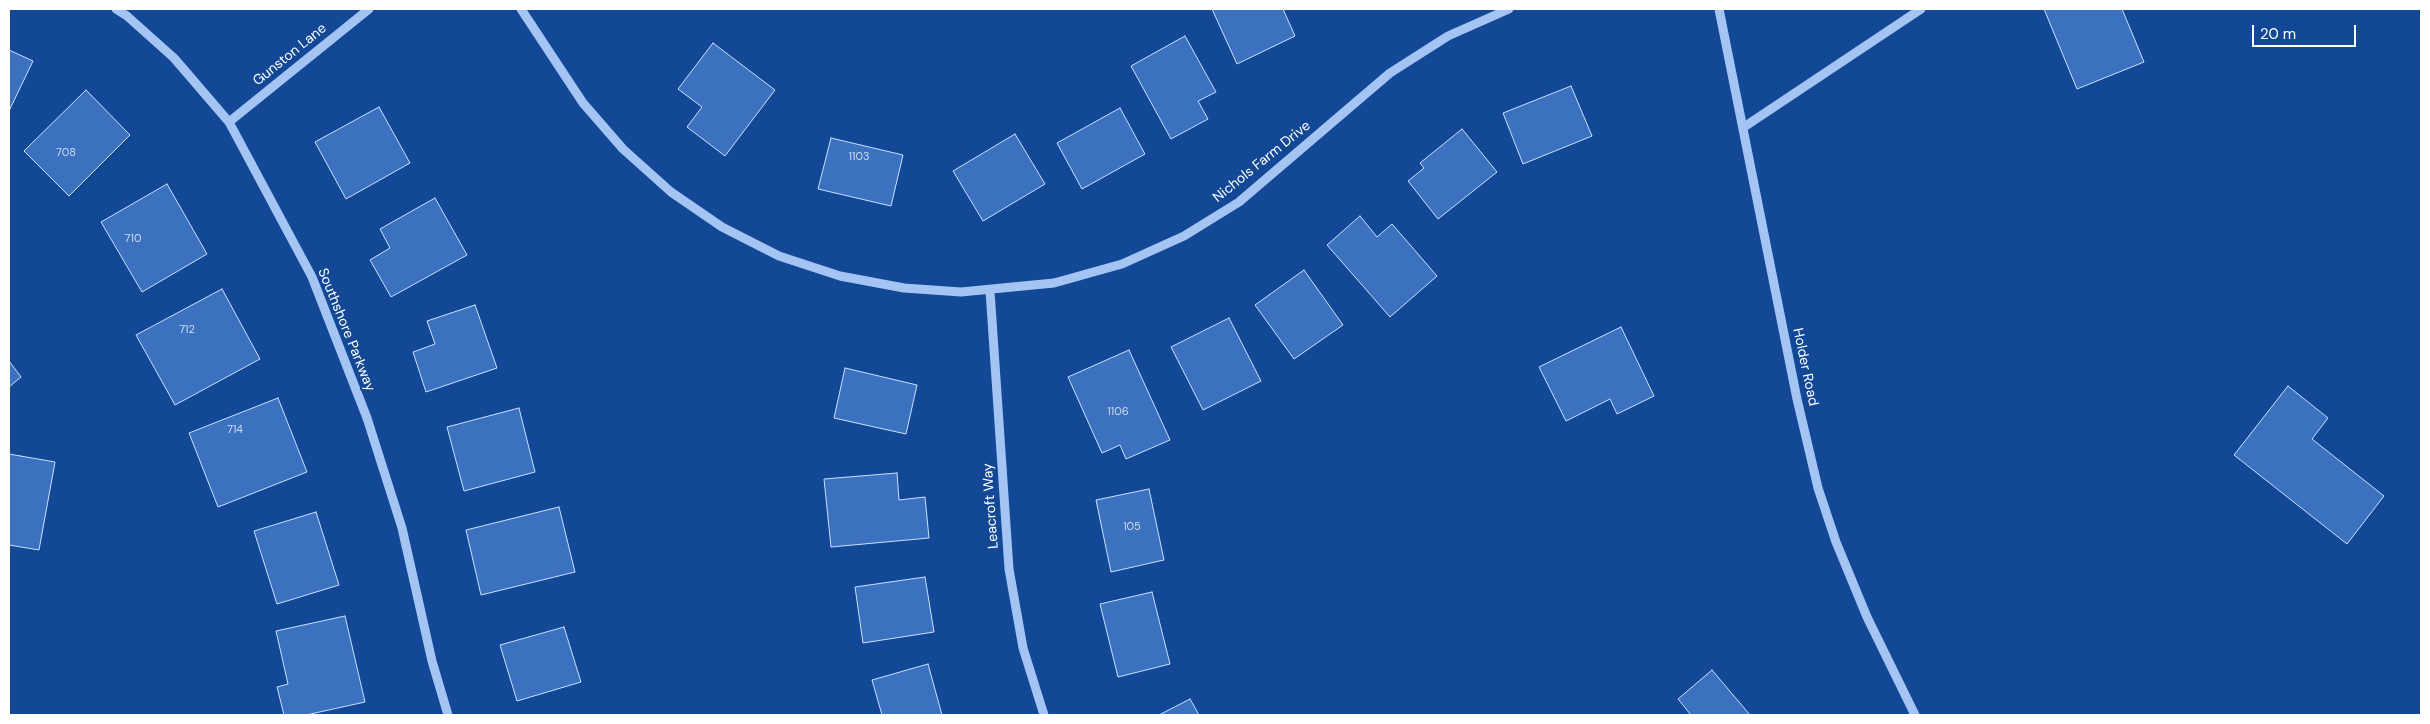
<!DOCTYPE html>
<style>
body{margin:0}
#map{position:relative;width:2430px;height:724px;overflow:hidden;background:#134896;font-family:"DM Sans",sans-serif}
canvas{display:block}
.frame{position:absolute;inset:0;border:10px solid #fff;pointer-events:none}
.scale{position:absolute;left:2252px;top:25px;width:104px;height:22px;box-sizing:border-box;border:2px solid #fff;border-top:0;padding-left:6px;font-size:15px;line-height:18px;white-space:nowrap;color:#fff;-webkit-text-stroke:4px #134896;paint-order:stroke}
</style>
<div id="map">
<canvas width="2430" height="724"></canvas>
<div class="frame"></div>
<div class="scale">20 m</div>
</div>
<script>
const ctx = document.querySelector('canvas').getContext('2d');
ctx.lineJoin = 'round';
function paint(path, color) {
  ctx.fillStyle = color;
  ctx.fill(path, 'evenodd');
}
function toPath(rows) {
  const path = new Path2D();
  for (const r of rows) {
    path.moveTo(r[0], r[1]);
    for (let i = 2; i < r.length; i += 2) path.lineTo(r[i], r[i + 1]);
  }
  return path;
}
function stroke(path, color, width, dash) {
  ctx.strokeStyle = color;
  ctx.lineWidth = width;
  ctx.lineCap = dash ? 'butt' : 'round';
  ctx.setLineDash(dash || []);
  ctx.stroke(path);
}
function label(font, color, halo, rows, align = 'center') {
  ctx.font = font + ' "DM Sans",sans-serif';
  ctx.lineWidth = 4.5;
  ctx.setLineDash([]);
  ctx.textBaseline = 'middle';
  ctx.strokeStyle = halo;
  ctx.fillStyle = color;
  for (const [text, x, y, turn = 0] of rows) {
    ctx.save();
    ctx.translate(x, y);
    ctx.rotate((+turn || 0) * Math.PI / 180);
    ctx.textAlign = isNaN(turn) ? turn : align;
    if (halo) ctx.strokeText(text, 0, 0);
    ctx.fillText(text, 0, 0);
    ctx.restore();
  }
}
const building = toPath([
 [1212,9,1283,9,1295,36,1237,64,1212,9],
 [2044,9,2122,9,2144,62,2077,89,2044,9],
 [1185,36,1216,92,1198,101,1208,119,1171,139,1131,66,1185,36],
 [713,43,775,90,725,156,687,127,702,107,678,89,713,43],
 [9,50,33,61,9,111,9,50],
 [1571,86,1592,136,1523,164,1503,113,1571,86],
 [86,90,130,135,69,196,24,151,86,90],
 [379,107,410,163,346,199,315,142,379,107],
 [1120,108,1145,154,1082,189,1057,143,1120,108],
 [1462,129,1497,172,1438,219,1408,181,1424,168,1420,163,1462,129],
 [1015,134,1045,184,983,221,953,171,1015,134],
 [831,138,903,155,891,206,818,189,831,138],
 [167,184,207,254,142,292,101,222,167,184],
 [435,198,467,255,391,297,370,260,390,248,380,229,435,198],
 [1360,216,1377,237,1392,224,1437,276,1390,317,1327,245,1360,216],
 [1304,270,1343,325,1294,359,1255,305,1304,270],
 [222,289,260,359,175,405,136,335,222,289],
 [475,305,497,368,426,392,413,352,435,344,427,321,475,305],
 [1229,318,1261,381,1203,410,1171,347,1229,318],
 [1621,327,1654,396,1617,414,1610,399,1566,421,1539,367,1621,327],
 [1129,350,1170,440,1126,459,1120,445,1102,453,1068,377,1129,350],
 [9,361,21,377,9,387,9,361],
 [845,368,917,385,906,434,834,418,845,368],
 [2288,386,2328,418,2312,439,2384,496,2347,544,2234,455,2288,386],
 [278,398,307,472,218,507,189,433,278,398],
 [519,408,535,472,464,491,447,427,519,408],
 [9,454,55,462,39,550,9,545,9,454],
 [897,473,899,500,925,497,929,538,831,547,824,479,897,473],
 [1149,489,1164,560,1111,572,1096,500,1149,489],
 [559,507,575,572,481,595,466,530,559,507],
 [316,512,339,585,277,604,254,531,316,512],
 [925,577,934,632,863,643,855,587,925,577],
 [1152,592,1170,664,1118,677,1100,604,1152,592],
 [345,616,365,702,306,715,284,715,277,687,288,684,276,631,345,616],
 [564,627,581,682,517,701,500,645,564,627],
 [928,664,942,715,882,715,872,680,928,664],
 [1712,670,1750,715,1691,715,1678,699,1712,670],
 [1190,699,1199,715,1159,715,1190,699]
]);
const minor = toPath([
 [116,9,127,16,174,58,229,122,312,277,367,418,402,528,432,661,448,715],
 [521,9,583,103,623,149,671,192,722,227,779,256,840,276,904,288,961,292,1054,283,1122,264,1184,236,1239,202,1390,73,1448,36,1509,9],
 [1719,9,1797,399,1818,488,1836,542,1867,617,1915,715],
 [229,122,369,9],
 [1744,127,1921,9],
 [990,291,1009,569,1023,648,1044,715]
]);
const numberNames = [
 ["708",66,153],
 ["1103",859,157],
 ["710",133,239],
 ["712",187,330],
 ["1106",1118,412],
 ["714",235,430],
 ["105",1132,527]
];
const streetNames = [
 ["Gunston Lane",290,55,-39],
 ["Nichols Farm Drive",1262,162,-39],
 ["Southshore Parkway",346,330,68],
 ["Holder Road",1805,367,78],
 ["Leacroft Way",991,506,-94]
];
paint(building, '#3c71bf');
stroke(building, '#cce0fd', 1);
stroke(minor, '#a4c5f3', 9);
label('11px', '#cedcef', null, numberNames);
label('14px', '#fff', '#134896', streetNames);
</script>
